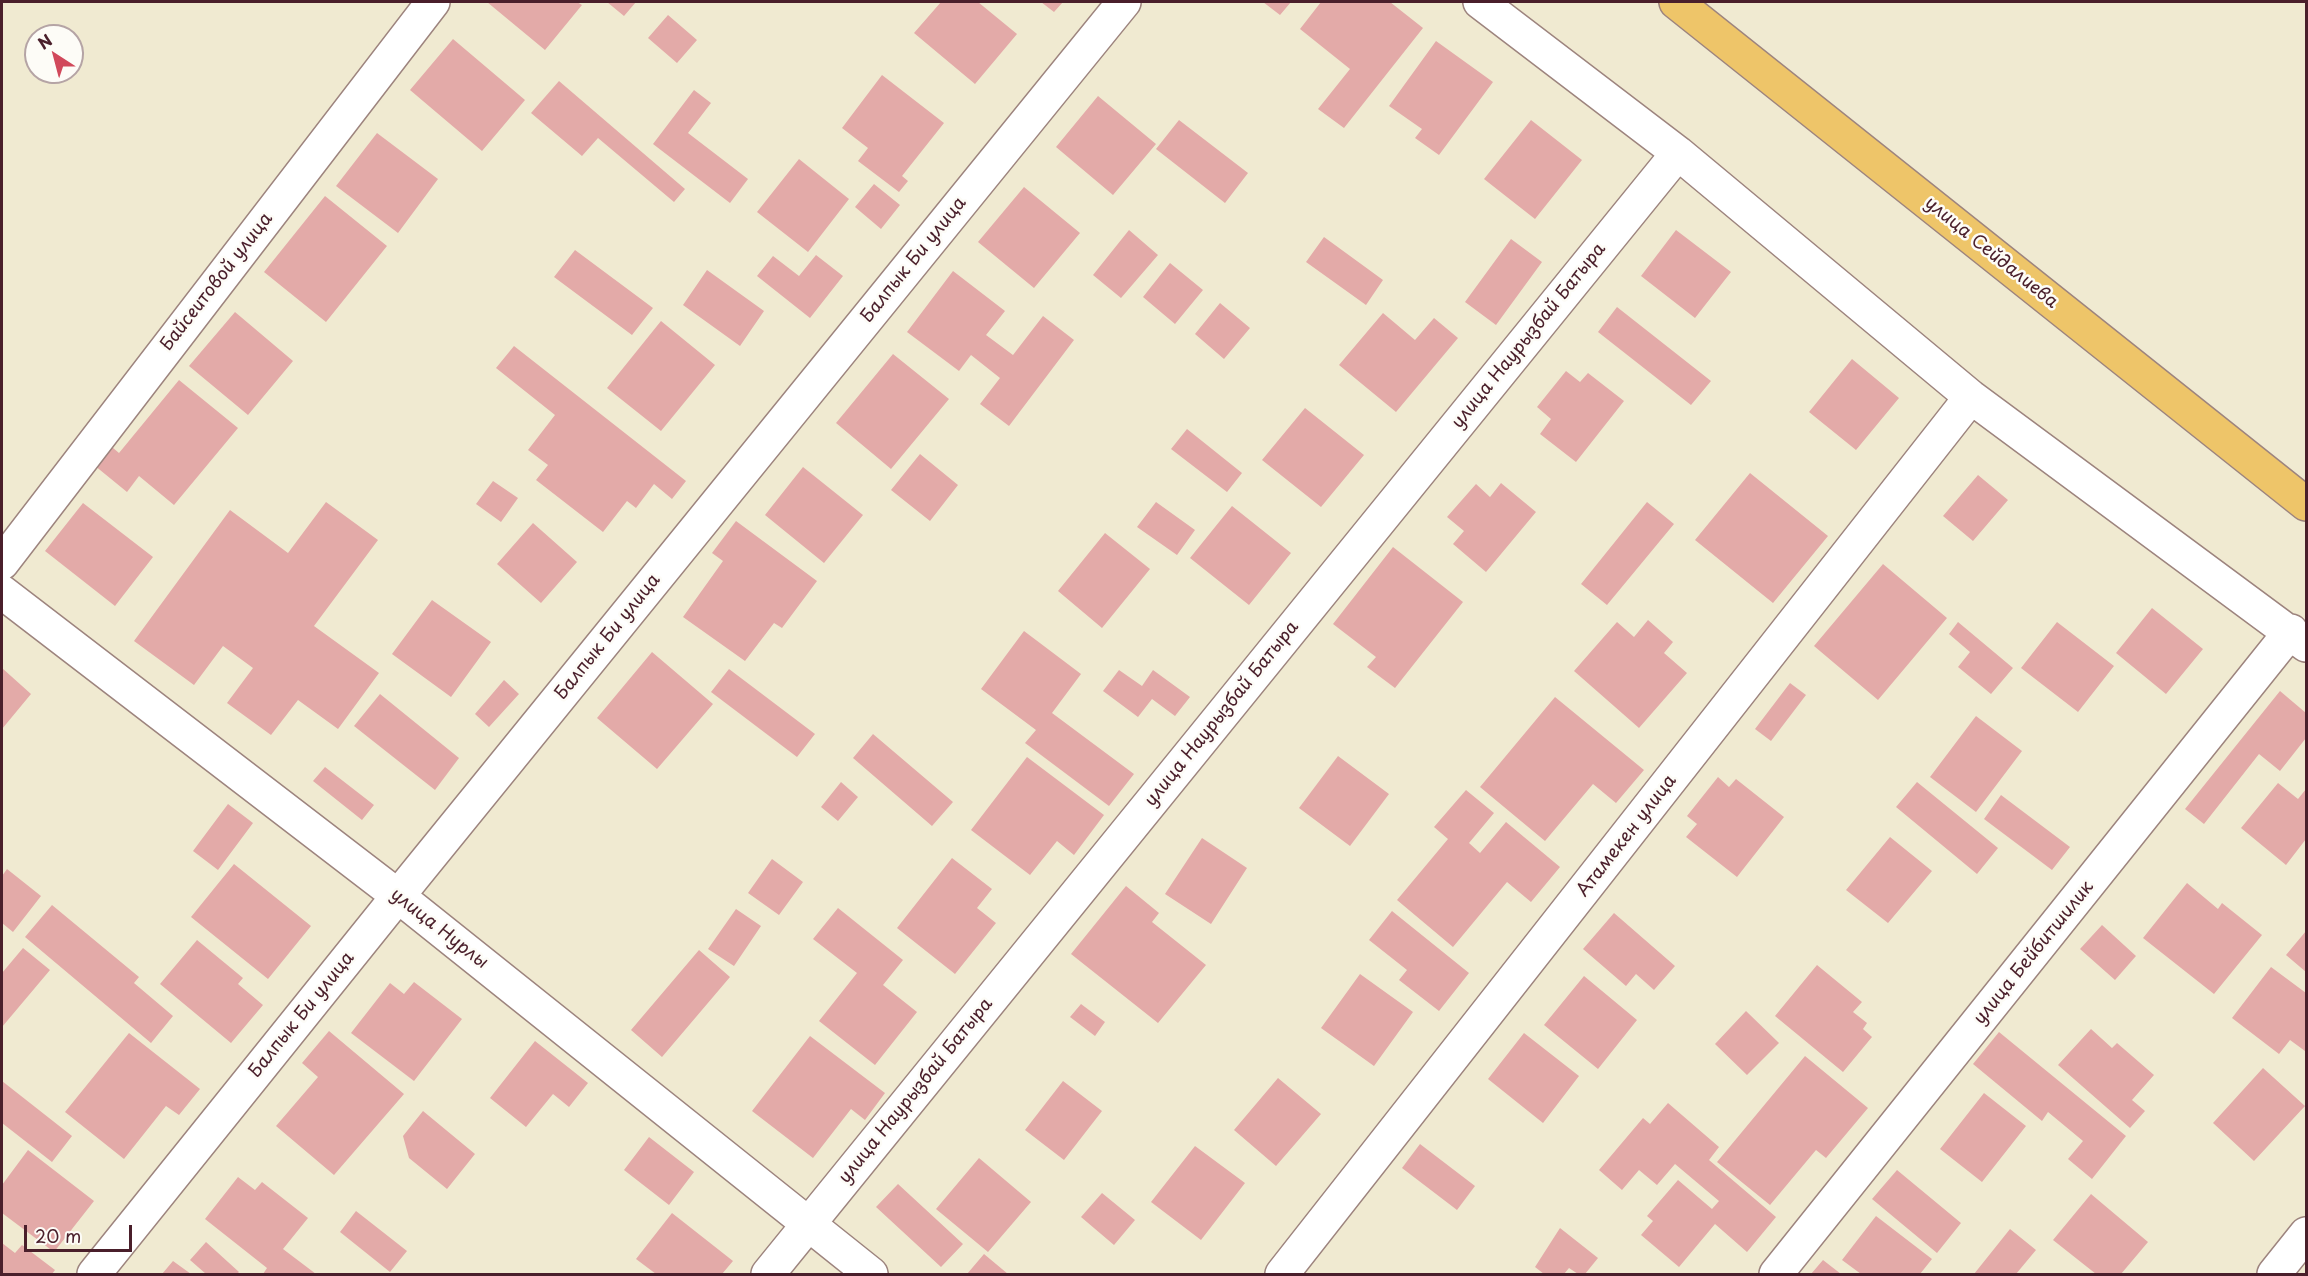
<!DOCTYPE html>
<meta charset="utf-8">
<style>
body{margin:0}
#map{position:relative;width:2308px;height:1276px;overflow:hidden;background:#f0ead1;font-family:"Playpen Sans",sans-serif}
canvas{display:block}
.frame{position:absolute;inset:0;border:3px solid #4a1f2b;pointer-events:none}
.north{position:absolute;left:24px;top:24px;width:60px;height:60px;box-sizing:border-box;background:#fdfcf7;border:2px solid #b5a4a5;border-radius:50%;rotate:324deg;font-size:16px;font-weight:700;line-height:24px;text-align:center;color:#4a1f2b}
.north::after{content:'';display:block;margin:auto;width:21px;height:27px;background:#d1495b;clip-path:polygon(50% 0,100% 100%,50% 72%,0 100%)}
.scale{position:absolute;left:24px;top:1225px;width:108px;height:27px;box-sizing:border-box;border:3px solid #4a1f2b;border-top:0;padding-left:8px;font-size:18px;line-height:21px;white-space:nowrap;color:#4a1f2b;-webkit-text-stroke:4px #fdfcf7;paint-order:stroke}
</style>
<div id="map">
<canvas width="2308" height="1276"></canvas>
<div class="frame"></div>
<div class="north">N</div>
<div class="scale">20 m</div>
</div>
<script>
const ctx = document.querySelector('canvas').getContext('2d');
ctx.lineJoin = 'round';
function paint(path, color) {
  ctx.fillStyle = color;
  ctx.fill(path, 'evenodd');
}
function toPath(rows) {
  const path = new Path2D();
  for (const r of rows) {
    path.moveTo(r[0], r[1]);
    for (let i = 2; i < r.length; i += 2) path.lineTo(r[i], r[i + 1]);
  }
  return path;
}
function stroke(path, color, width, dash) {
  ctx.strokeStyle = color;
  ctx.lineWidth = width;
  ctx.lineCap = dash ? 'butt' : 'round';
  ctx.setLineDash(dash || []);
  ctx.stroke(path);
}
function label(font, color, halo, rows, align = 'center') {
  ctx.font = font + ' "Playpen Sans",sans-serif';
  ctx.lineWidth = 5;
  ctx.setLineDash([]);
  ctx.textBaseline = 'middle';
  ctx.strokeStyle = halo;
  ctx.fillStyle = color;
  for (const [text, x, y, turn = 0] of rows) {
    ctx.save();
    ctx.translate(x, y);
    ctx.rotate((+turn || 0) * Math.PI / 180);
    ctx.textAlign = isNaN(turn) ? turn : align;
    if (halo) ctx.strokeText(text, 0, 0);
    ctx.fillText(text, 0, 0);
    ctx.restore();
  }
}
const building = toPath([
 [487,2,577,2,582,5,545,50],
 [607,2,636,2,624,16],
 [941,2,978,2,1017,34,975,84,914,33],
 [1041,2,1063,2,1054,12],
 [1263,2,1291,2,1280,15],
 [1321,2,1390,2,1423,28,1344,128,1318,109,1350,69,1300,29],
 [668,15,697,40,677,63,648,38],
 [453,39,525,100,482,151,410,90],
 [1436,41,1493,82,1439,155,1415,138,1422,129,1389,106],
 [882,75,944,123,902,176,908,181,899,192,858,161,868,148,842,128],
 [559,81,685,189,674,202,598,138,582,156,531,113],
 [694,90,711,103,688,133,748,179,730,203,653,144],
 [1098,96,1156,144,1113,195,1056,147],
 [1179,120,1248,173,1225,203,1156,149],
 [1531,120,1582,160,1535,219,1484,179],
 [377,133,438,179,398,233,336,186],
 [799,159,849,199,808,252,757,212],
 [874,184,900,205,881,229,855,207],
 [1024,187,1080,233,1034,288,978,242],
 [325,196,387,246,326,322,264,272],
 [1129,230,1158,255,1121,298,1093,275],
 [1676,230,1731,272,1695,318,1641,276],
 [1324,237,1383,280,1366,305,1306,262],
 [1511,239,1542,262,1496,325,1465,302],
 [575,250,653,308,632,335,554,277],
 [816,255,843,276,810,318,757,276,773,256,799,276],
 [1170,263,1203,290,1175,324,1143,297],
 [707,270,764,311,740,346,683,305],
 [953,271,1005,311,986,335,1013,355,1043,316,1074,340,1009,426,980,404,1000,378,971,355,959,371,907,332],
 [1220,303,1250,328,1224,359,1195,334],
 [1617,307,1711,381,1691,405,1598,332],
 [235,312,293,361,248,415,189,366],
 [1383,313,1415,340,1434,318,1458,338,1396,412,1339,365],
 [661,321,715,365,661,431,607,388],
 [514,346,686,481,672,499,654,484,636,508,627,501,603,532,536,480,548,465,528,450,555,415,496,368],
 [893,354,949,399,891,469,836,423],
 [1852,359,1899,398,1856,450,1809,412],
 [1566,371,1580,382,1588,373,1624,401,1576,462,1540,434,1551,419,1537,407],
 [179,380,238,428,174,505,139,476,127,492,89,461,106,442,119,453],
 [1305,408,1364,455,1321,507,1262,460],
 [1187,429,1242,473,1227,492,1171,449],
 [920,454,958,485,930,521,891,490],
 [803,467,863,515,824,563,765,515],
 [1750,473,1828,536,1773,603,1695,540],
 [1978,475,2008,500,1973,541,1943,516],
 [493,481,518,498,501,522,476,504],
 [1501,483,1536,512,1486,572,1453,544,1464,531,1447,517,1476,484,1490,497],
 [326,502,378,540,314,626,379,673,338,729,298,700,271,735,227,703,253,668,223,646,194,685,134,641,230,510,288,553],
 [1156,502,1195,530,1177,555,1137,527],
 [1647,502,1674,524,1607,605,1581,584],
 [83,503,153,557,115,606,45,551],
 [1232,506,1291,553,1249,605,1190,558],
 [736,521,817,581,782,628,774,623,745,661,683,617,723,561,712,553],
 [533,523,577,562,541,603,497,564],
 [1105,533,1150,569,1102,628,1058,591],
 [1393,547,1463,602,1395,688,1367,667,1376,657,1333,624],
 [1883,564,1947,618,1878,700,1814,646],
 [432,600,491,642,451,697,392,654],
 [2152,608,2203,649,2166,694,2116,653],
 [1648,620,1673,642,1664,653,1687,673,1639,728,1574,671,1617,622,1634,637],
 [1958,622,2013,668,1991,694,1958,667,1970,652,1949,634],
 [2057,622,2114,666,2078,712,2021,668],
 [1024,631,1081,674,1052,713,1134,774,1109,806,1025,743,1036,730,981,689],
 [652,652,713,704,657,769,597,718],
 [2,668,31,694,2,729],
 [729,669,815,734,797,757,711,692],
 [1119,670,1142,686,1153,670,1190,697,1175,716,1152,699,1138,717,1103,691],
 [504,680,519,694,489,727,475,714],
 [1790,683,1806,695,1771,741,1755,729],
 [2280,691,2306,713,2306,738,2280,771,2259,754,2204,824,2185,809],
 [380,694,459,758,435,790,354,726],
 [1555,697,1644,770,1616,803,1593,784,1545,841,1480,787],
 [1976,716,2022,751,1976,812,1930,777],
 [873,734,953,802,932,826,853,758],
 [1338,756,1389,794,1350,846,1299,808],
 [1027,757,1104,815,1074,855,1057,841,1030,875,971,830],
 [325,767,374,805,362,820,313,781],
 [1718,777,1729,787,1736,779,1784,817,1737,877,1686,837,1697,824,1687,816],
 [841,782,858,797,838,821,821,807],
 [1917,782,1998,848,1977,874,1896,807],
 [2278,783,2298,799,2306,789,2306,839,2286,865,2241,828],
 [1466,790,1494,813,1469,843,1480,853,1506,822,1560,867,1531,902,1507,882,1453,947,1397,900,1448,839,1434,827],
 [2001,795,2070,847,2052,870,1984,819],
 [228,804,253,823,218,870,193,851],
 [1890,837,1932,871,1888,923,1846,890],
 [1202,838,1247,868,1211,924,1165,894],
 [952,858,992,889,977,908,996,923,955,974,897,928],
 [772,859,803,882,779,915,748,893],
 [234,864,311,926,268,979,191,917],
 [7,869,41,896,13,932,2,923,2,876],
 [2187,883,2218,909,2222,903,2262,935,2214,994,2143,938],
 [1126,886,1159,913,1152,922,1206,965,1158,1023,1071,954],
 [52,905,139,977,134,983,173,1016,151,1043,25,937],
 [838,908,903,960,883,985,917,1012,875,1065,819,1021,857,973,813,939],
 [736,909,761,926,734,966,708,949],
 [1392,911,1469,973,1439,1011,1399,980,1407,970,1369,940],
 [1614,913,1675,966,1654,990,1636,974,1626,986,1583,949],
 [2102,925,2136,956,2115,980,2080,949],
 [2306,931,2306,972,2286,955],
 [197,940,243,978,238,984,263,1005,231,1043,160,984],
 [23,948,50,970,2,1027,2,973],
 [699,950,730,977,662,1057,631,1030],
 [1817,965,1862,1002,1853,1012,1867,1023,1863,1029,1872,1037,1843,1072,1775,1016],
 [2271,967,2306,993,2306,1049,2305,1051,2290,1040,2279,1054,2232,1018],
 [1360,974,1413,1012,1374,1066,1321,1028],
 [1584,976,1637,1020,1598,1069,1544,1025],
 [414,982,462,1019,414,1081,351,1033,390,983,404,994],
 [1081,1004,1105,1022,1095,1036,1070,1017],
 [1746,1011,1779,1043,1747,1075,1715,1044],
 [2091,1029,2112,1048,2117,1043,2154,1075,2132,1100,2145,1111,2130,1128,2058,1065],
 [329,1031,404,1094,334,1175,276,1126,318,1077,302,1063],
 [1999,1032,2126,1136,2092,1179,2068,1159,2083,1141,2048,1112,2042,1121,1973,1064],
 [129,1033,200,1089,179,1115,166,1106,124,1159,65,1112],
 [1524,1033,1579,1076,1543,1123,1488,1079],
 [810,1036,885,1093,865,1120,851,1109,813,1158,752,1111],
 [535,1041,588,1083,569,1107,553,1094,526,1127,490,1098],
 [1805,1056,1868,1108,1826,1158,1816,1150,1770,1205,1717,1162],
 [2263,1068,2305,1106,2254,1161,2213,1123],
 [1278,1078,1321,1114,1276,1166,1234,1130],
 [2,1081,72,1136,52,1162,2,1123],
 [1063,1081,1102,1111,1064,1160,1025,1130],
 [1984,1093,2026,1126,1982,1182,1940,1149],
 [1668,1103,1719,1147,1709,1160,1776,1217,1747,1252,1715,1224,1679,1267,1641,1235,1653,1221,1647,1216,1678,1180,1712,1209,1719,1201,1675,1164,1657,1185,1639,1170,1622,1190,1599,1170,1643,1118,1650,1124],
 [423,1111,475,1154,447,1189,409,1158,403,1136],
 [649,1137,694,1172,669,1205,624,1170],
 [1420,1144,1475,1186,1457,1210,1402,1168],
 [1195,1146,1245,1183,1201,1240,1151,1202],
 [28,1150,94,1201,54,1252,2,1213,2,1185],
 [979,1158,1031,1202,988,1252,936,1209],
 [1897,1170,1961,1223,1937,1253,1872,1199],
 [238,1177,255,1190,262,1182,308,1218,283,1249,316,1274,263,1274,267,1268,205,1219],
 [898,1184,963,1244,941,1267,876,1207],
 [1102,1193,1135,1220,1114,1245,1081,1217],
 [2091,1194,2148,1242,2121,1274,2096,1274,2053,1240],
 [356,1211,407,1251,390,1272,340,1232],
 [672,1213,733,1261,722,1274,656,1274,636,1259],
 [1876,1216,1932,1259,1920,1274,1861,1274,1842,1260],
 [1560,1228,1598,1258,1585,1274,1578,1274,1569,1268,1564,1274,1544,1274,1535,1267],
 [2010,1229,2036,1250,2016,1274,1974,1274],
 [206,1242,239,1272,237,1274,206,1274,190,1260],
 [2,1243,15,1253,22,1245,55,1270,52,1274,2,1274],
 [984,1254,1008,1274,967,1274],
 [1823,1260,1841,1274,1811,1274],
 [173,1261,191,1274,162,1274]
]);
const street = toPath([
 [1480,2,1678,153,1971,397,2306,645],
 [2,563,433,2],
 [2,592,398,896,871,1274],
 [94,1274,398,896,1124,2],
 [768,1274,1678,153],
 [1282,1274,1971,397],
 [1776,1274,2291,631],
 [2274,1274,2306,1234]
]);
const primary = toPath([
 [1676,2,2306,504]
]);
const streetNames = [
 ["улица Сейдалиева",1991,253,39],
 ["Балпык Би улица",914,260,-51],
 ["Байсеитовой улица",217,282,-52],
 ["улица Наурызбай Батыра",1529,336,-51],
 ["Балпык Би улица",608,637,-51],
 ["улица Наурызбай Батыра",1222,714,-51],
 ["Атамекен улица",1627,836,-52],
 ["улица Нурлы",439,929,38],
 ["улица Бейбитшилик",2034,953,-51],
 ["Балпык Би улица",302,1015,-51],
 ["улица Наурызбай Батыра",916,1091,-51]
];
paint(building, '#e3aaa8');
stroke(street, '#9d847e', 36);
stroke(primary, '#9d847e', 36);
stroke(street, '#fff', 33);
stroke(primary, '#eec569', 33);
label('18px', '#4a1f2b', '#fdfcf7', streetNames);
</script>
